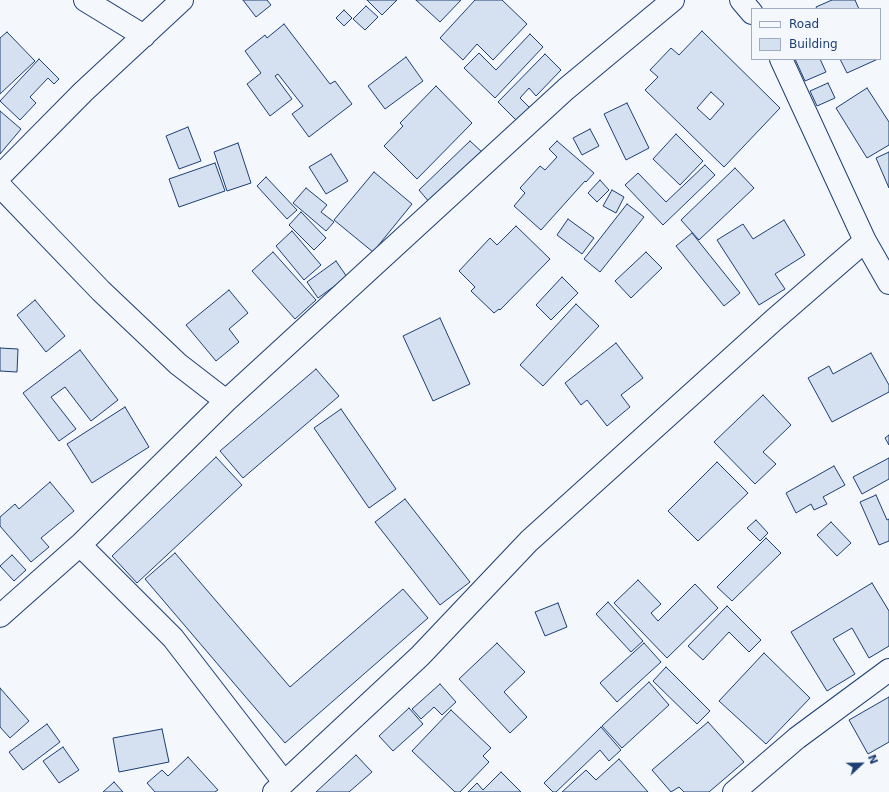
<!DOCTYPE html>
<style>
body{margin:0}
#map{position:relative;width:889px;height:792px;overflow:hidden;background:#f4f7fb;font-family:"DejaVu Sans",sans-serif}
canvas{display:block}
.legend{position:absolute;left:751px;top:8px;width:130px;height:52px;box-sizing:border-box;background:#f4f7fb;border:1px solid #9eadc5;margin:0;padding:5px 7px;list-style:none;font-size:12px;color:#1d3f73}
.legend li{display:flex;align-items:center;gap:8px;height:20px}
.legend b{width:20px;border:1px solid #9eadc5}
.north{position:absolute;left:841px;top:744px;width:40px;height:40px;-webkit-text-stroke:3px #f4f7fb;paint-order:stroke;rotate:68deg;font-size:11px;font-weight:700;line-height:16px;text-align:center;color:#1d3f73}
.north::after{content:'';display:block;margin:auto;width:14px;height:18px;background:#1d3f73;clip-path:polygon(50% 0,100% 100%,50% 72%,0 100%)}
</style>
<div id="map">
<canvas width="889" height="792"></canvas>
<ul class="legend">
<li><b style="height:5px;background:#f4f7fb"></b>Road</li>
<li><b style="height:11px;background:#d5e0f0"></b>Building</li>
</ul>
<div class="north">N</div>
</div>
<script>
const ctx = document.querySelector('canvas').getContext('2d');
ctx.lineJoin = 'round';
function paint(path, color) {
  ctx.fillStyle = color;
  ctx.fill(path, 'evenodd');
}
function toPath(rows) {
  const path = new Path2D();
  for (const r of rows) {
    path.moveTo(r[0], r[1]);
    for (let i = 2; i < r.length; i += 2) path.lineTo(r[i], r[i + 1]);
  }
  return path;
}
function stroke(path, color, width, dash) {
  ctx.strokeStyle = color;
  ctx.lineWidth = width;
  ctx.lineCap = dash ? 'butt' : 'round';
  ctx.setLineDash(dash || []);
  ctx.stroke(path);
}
const building = toPath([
 [243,0,267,0,271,5,256,17,243,0],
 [367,0,397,0,382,15,367,0],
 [416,0,461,0,440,22,416,0],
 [475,0,502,0,527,24,493,60,477,44,463,60,440,38,475,0],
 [832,0,855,0,859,9,817,9,816,7,832,0],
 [366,6,378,17,365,30,353,19,366,6],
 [344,10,352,18,344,26,336,18,344,10],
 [284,24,330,84,335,81,352,104,309,137,292,114,303,106,278,74,275,76,292,99,270,116,247,84,261,73,245,51,265,35,267,38,284,24],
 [702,31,780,108,724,167,645,90,658,77,650,70,671,48,679,55,702,31],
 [711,92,724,104,710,120,697,108,711,92],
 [7,32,35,61,0,94,0,38,7,32],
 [530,34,543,47,495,98,464,68,479,53,496,70,530,34],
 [545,54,561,70,536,96,529,88,520,98,530,108,517,121,498,102,545,54],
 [406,57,423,81,385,109,368,86,406,57],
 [39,59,59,79,54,84,48,78,30,97,36,103,20,120,0,101,39,59],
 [795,59,820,59,826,72,805,81,795,59],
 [840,59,878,59,847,73,840,59],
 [828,83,835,98,817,106,810,91,828,83],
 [436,86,472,123,417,179,384,146,403,126,400,123,436,86],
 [867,88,889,122,889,145,867,158,836,108,867,88],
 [627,103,649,148,626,160,604,114,627,103],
 [0,111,21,129,0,154,0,111],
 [188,127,201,161,179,169,166,136,188,127],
 [590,129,599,146,582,155,573,138,590,129],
 [676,134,703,161,680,185,653,159,676,134],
 [470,141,482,152,430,203,419,190,470,141],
 [557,141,594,173,586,182,585,181,541,230,514,206,525,193,520,188,540,166,545,170,557,157,549,149,557,141],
 [238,143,251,183,227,191,214,152,238,143],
 [889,152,889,188,876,158,889,152],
 [331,154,348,181,326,194,309,167,331,154],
 [215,163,225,191,179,207,169,179,215,163],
 [705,165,715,175,663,225,625,185,638,173,666,202,705,165],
 [735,168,754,188,699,240,681,220,735,168],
 [374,172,412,204,373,252,334,220,374,172],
 [266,177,297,210,287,219,257,186,266,177],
 [600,180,609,190,597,202,588,193,600,180],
 [306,188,327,205,321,212,334,222,326,231,293,203,306,188],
 [612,190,624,197,616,213,603,206,612,190],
 [627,204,644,217,600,272,584,259,627,204],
 [301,212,326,238,314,250,289,225,301,212],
 [568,219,594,238,582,254,557,235,568,219],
 [784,220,805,255,775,274,785,289,759,305,717,240,743,224,753,239,784,220],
 [516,226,550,259,500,310,499,309,494,313,471,291,475,287,459,271,490,238,497,245,516,226],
 [292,231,321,265,304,280,276,246,292,231],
 [692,233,740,293,724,306,676,246,692,233],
 [273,252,316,300,295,319,252,271,273,252],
 [646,252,662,268,631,298,615,281,646,252],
 [336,261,347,277,318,298,307,282,336,261],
 [562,277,578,293,551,320,536,305,562,277],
 [229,290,248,313,229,329,239,342,216,361,186,325,229,290],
 [35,300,65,336,46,352,17,315,35,300],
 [576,304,599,326,543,386,520,365,576,304],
 [440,318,470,384,433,401,403,336,440,318],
 [616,343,643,378,621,395,630,407,607,426,587,400,581,405,565,383,616,343],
 [0,348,18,349,17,372,0,371,0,348],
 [80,350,118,400,91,421,65,387,51,397,76,429,59,441,23,393,80,350],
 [871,353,889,385,889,392,832,422,808,378,829,366,833,374,871,353],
 [316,369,339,396,243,478,220,451,316,369],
 [763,395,791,425,763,452,776,464,755,484,714,442,763,395],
 [125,407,149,447,92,483,67,444,125,407],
 [341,409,396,489,369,508,314,428,341,409],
 [889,435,889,445,885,438,889,435],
 [216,457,242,485,137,583,112,556,216,457],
 [889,458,889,479,862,494,853,477,889,458],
 [717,462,748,493,698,541,668,511,717,462],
 [834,466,845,485,823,497,827,504,814,510,811,504,796,513,786,493,834,466],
 [50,482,74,511,41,538,49,547,31,562,0,526,0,517,15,504,19,509,50,482],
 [876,495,887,520,889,519,889,541,879,545,860,502,876,495],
 [405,499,470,582,440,605,375,522,405,499],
 [756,520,768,533,760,541,747,528,756,520],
 [831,522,851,543,837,556,817,535,831,522],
 [766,538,781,553,732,601,717,587,766,538],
 [175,553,290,687,403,589,428,618,285,743,145,579,175,553],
 [12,555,26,570,14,581,0,566,12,555],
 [638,580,661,604,651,613,658,621,695,584,718,608,667,658,614,603,638,580],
 [872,583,889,611,889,646,869,658,852,628,833,639,855,674,827,691,791,632,872,583],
 [608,602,643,641,631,652,596,614,608,602],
 [558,603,567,627,545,636,535,612,558,603],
 [727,606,761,640,749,652,729,632,703,660,688,646,727,606],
 [497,643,525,672,504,692,527,717,510,733,459,679,497,643],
 [644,643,661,662,617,702,600,683,644,643],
 [764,653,810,698,766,744,719,701,764,653],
 [666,667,710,711,697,724,653,681,666,667],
 [649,682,669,705,622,748,602,726,649,682],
 [440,684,456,702,442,715,434,707,421,719,412,709,440,684],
 [0,688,29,721,10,738,0,727,0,688],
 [889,697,889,742,868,754,849,720,889,697],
 [409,708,423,724,393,751,379,736,409,708],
 [451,710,491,748,483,756,489,762,460,792,455,792,412,751,451,710],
 [708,722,744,762,709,792,684,792,679,787,671,792,652,770,708,722],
 [47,724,60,742,23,770,9,752,47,724],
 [601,727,621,750,609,761,600,750,556,792,553,792,544,783,601,727],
 [162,729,169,762,119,772,113,738,162,729],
 [63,747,79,770,59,783,43,761,63,747],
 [356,755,372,772,349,792,316,792,356,755],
 [188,757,218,790,215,792,155,792,147,783,162,770,168,776,188,757],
 [619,759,648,792,562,792,586,770,596,780,619,759],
 [501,772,521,792,468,792,477,783,483,790,501,772],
 [114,782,123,792,103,792,114,782]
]);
const minor = toPath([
 [85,0,144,36],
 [741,0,752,13],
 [781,59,865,241,889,283],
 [0,176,83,92,182,0],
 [0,186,101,291,178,364,226,401],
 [80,545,173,638,284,782],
 [0,616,80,545,226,401,566,89,673,0],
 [274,792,420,656,529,541,775,319,865,241],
 [734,792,797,738,889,670]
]);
paint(building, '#d5e0f0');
stroke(building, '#1d3f73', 1);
stroke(minor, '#1d3f73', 24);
stroke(minor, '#f4f7fb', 22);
</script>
